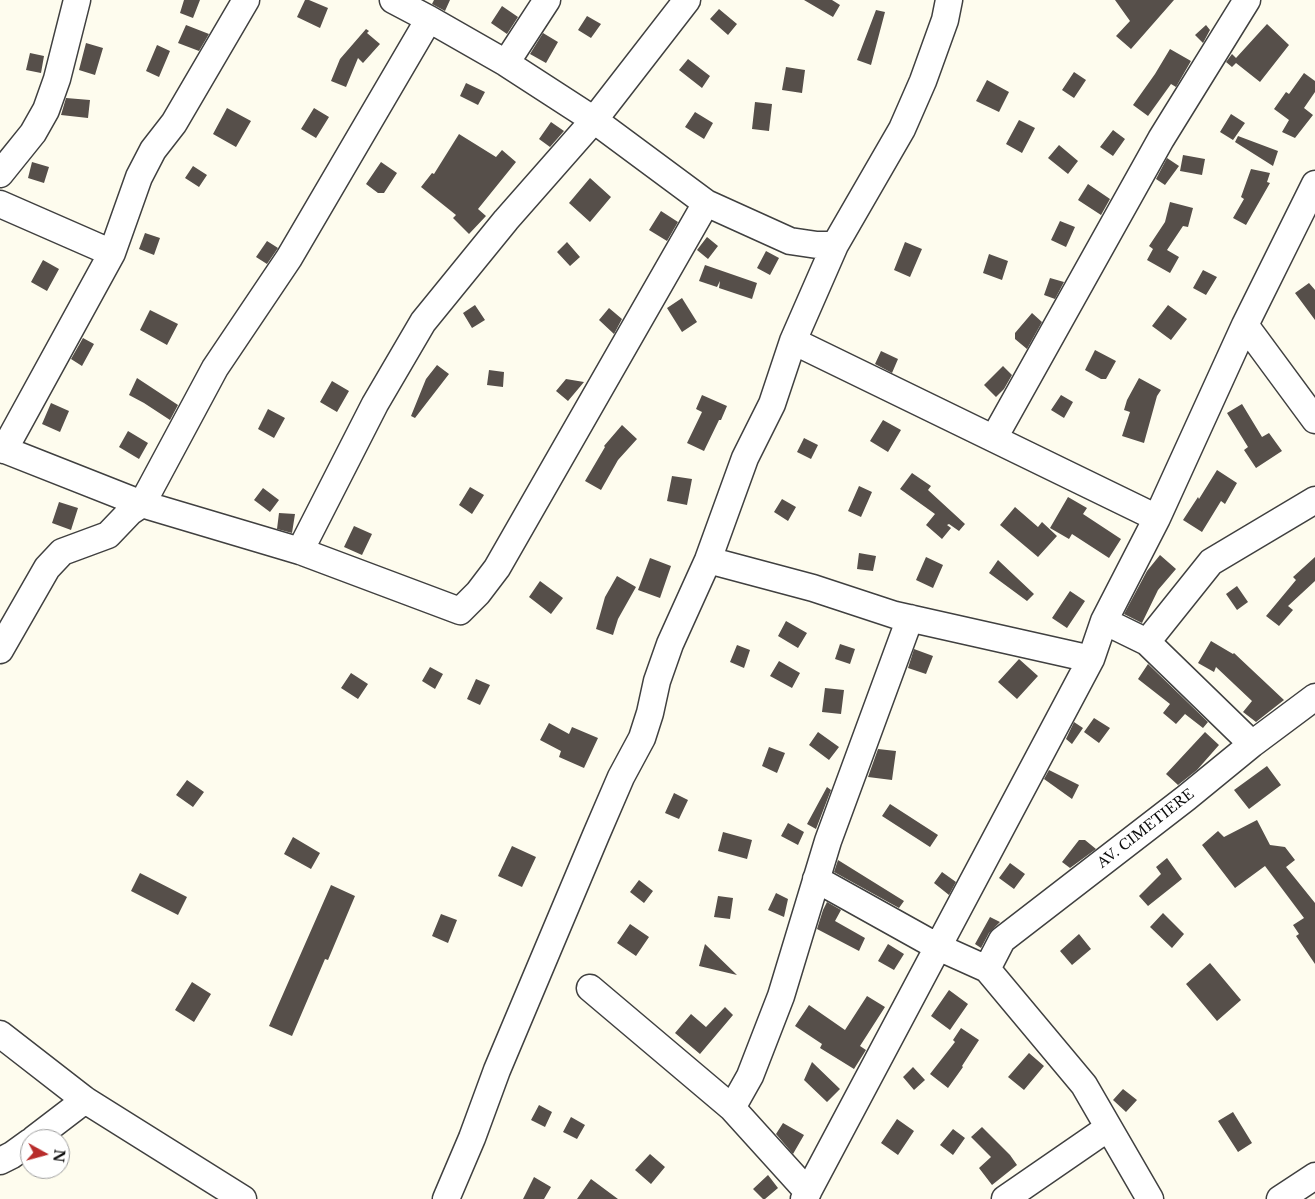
<!DOCTYPE html>
<style>
body{margin:0}
#map{position:relative;width:1315px;height:1199px;overflow:hidden;background:#fefcee;font-family:"Libre Baskerville",serif}
canvas{display:block}
.north{position:absolute;left:20px;top:1129px;width:50px;height:50px;box-sizing:border-box;background:#fff;border:1px solid #9e9e9e;border-radius:50%;rotate:97deg;font-size:14px;font-weight:700;line-height:20px;text-align:center;color:#0d0d0d}
.north::after{content:'';display:block;margin:auto;width:18px;height:22px;background:#b82c2b;clip-path:polygon(50% 0,100% 100%,50% 72%,0 100%)}
</style>
<div id="map">
<canvas width="1315" height="1199"></canvas>
<div class="north">N</div>
</div>
<script>
const ctx = document.querySelector('canvas').getContext('2d');
ctx.lineJoin = 'round';
function paint(path, color) {
  ctx.fillStyle = color;
  ctx.fill(path, 'evenodd');
}
function toPath(rows) {
  const path = new Path2D();
  for (const r of rows) {
    path.moveTo(r[0], r[1]);
    for (let i = 2; i < r.length; i += 2) path.lineTo(r[i], r[i + 1]);
  }
  return path;
}
function stroke(path, color, width, dash) {
  ctx.strokeStyle = color;
  ctx.lineWidth = width;
  ctx.lineCap = dash ? 'butt' : 'round';
  ctx.setLineDash(dash || []);
  ctx.stroke(path);
}
function label(font, color, halo, rows, align = 'center') {
  ctx.font = font + ' "Libre Baskerville",serif';
  ctx.lineWidth = 5;
  ctx.setLineDash([]);
  ctx.textBaseline = 'middle';
  ctx.strokeStyle = halo;
  ctx.fillStyle = color;
  for (const [text, x, y, turn = 0] of rows) {
    ctx.save();
    ctx.translate(x, y);
    ctx.rotate((+turn || 0) * Math.PI / 180);
    ctx.textAlign = isNaN(turn) ? turn : align;
    if (halo) ctx.strokeText(text, 0, 0);
    ctx.fillText(text, 0, 0);
    ctx.restore();
  }
}
const building = toPath([
 [184,0,200,0,193,18,180,13],
 [305,0,309,0,328,8,320,28,297,17],
 [434,0,450,0,445,11,432,4],
 [804,0,832,0,840,5,833,17],
 [1115,0,1174,0,1131,49,1116,36,1130,21],
 [502,6,518,17,507,34,491,23],
 [719,9,737,24,728,35,710,19],
 [876,10,885,12,871,65,857,60],
 [587,16,601,24,591,38,578,30],
 [1267,24,1289,45,1260,82,1236,63,1232,67,1226,62,1232,54,1236,58],
 [186,25,209,34,199,51,178,43],
 [1206,25,1210,30,1203,43,1195,35],
 [366,29,369,31,367,33,380,44,363,63,358,58,346,87,331,81,340,59],
 [543,33,558,42,546,63,530,54],
 [86,43,103,48,95,75,79,70],
 [157,45,170,51,159,77,146,71],
 [1170,49,1191,61,1176,87,1171,84,1148,116,1133,105,1155,74],
 [30,53,44,56,41,73,26,70],
 [688,59,710,76,702,88,679,70],
 [786,67,805,70,802,93,782,90],
 [1074,72,1086,80,1074,98,1062,90],
 [1304,73,1315,81,1315,92,1304,108,1313,115,1295,138,1282,132,1289,120,1274,109,1286,92,1289,94],
 [987,80,1009,92,999,112,976,101],
 [466,83,485,92,478,105,460,96],
 [66,98,90,100,88,118,61,115],
 [755,102,772,104,769,131,752,129],
 [227,108,251,121,236,147,213,134],
 [314,108,329,117,316,138,301,129],
 [695,112,713,123,704,139,685,127],
 [1231,114,1245,123,1233,140,1220,132],
 [1019,120,1035,128,1022,153,1006,144],
 [551,122,564,131,550,147,539,139],
 [1113,130,1125,139,1113,156,1100,147],
 [459,134,496,157,502,150,516,162,478,209,486,216,469,234,453,218,456,215,421,187,432,173,434,174],
 [1238,136,1278,151,1273,166,1235,142],
 [1059,145,1078,161,1068,174,1048,158],
 [1183,155,1205,159,1202,175,1180,171],
 [1167,158,1179,166,1165,185,1156,179],
 [32,162,49,167,44,183,28,178],
 [381,162,397,173,384,193,378,193,366,184],
 [193,166,207,175,199,187,185,178],
 [1251,169,1270,173,1267,182,1270,183,1246,225,1233,218,1244,199,1241,197],
 [590,178,611,197,590,222,569,203],
 [1088,184,1110,199,1101,215,1078,200],
 [1170,202,1193,208,1188,227,1183,226,1167,250,1179,257,1170,273,1147,260,1153,249,1149,246,1165,222],
 [661,211,678,222,667,241,649,230],
 [1060,221,1075,227,1066,247,1051,240],
 [145,233,160,238,154,255,139,249],
 [707,237,718,246,708,259,697,250],
 [267,241,278,248,267,264,256,257],
 [567,242,580,257,570,266,557,252],
 [905,242,922,249,910,277,894,270],
 [766,251,779,258,770,275,757,268],
 [989,254,1008,261,1002,280,983,273],
 [43,260,59,269,47,291,31,282],
 [705,265,757,283,752,299,719,288,720,281,717,287,699,281],
 [1203,270,1217,277,1206,295,1193,288],
 [1050,278,1064,282,1055,299,1044,295],
 [1309,283,1315,290,1315,320,1295,293],
 [682,298,697,322,682,332,667,308],
 [475,305,485,320,472,328,463,313],
 [1168,305,1187,319,1171,340,1152,326],
 [609,308,622,319,614,334,599,320],
 [150,310,178,324,167,345,140,330],
 [1032,313,1042,322,1027,349,1015,339,1015,333],
 [83,338,94,344,82,366,71,359],
 [1095,350,1116,361,1106,379,1101,379,1085,370],
 [881,351,898,359,892,373,875,364],
 [437,365,449,374,415,418,411,416,426,379],
 [1003,366,1012,375,1004,389,996,397,984,385],
 [489,370,504,372,503,387,487,385],
 [137,378,178,405,170,420,144,403,129,395],
 [1139,378,1161,390,1157,396,1144,443,1122,436,1130,412,1124,410,1127,400],
 [566,379,584,382,568,401,556,391],
 [332,381,349,391,337,412,320,402],
 [702,395,727,406,721,420,719,420,704,451,687,443,702,412,696,409],
 [1061,395,1073,402,1064,418,1051,410],
 [51,403,69,411,60,432,42,424],
 [1242,404,1262,437,1269,433,1282,451,1256,468,1244,450,1248,447,1227,413],
 [268,409,285,418,274,438,258,429],
 [883,420,901,430,888,452,870,441],
 [622,425,637,439,618,460,601,490,585,481,605,447,604,446],
 [128,431,148,443,139,459,119,447],
 [804,438,818,445,811,459,797,452],
 [1217,470,1237,483,1225,504,1221,501,1202,532,1183,520,1198,497,1199,499],
 [912,473,931,486,928,490,965,524,959,531,949,524,947,525,951,528,942,539,926,525,935,514,900,489],
 [672,476,692,479,687,505,667,501],
 [859,486,872,492,861,517,848,511],
 [470,487,484,495,472,514,459,505],
 [263,488,279,500,270,512,254,500],
 [1068,497,1087,508,1083,514,1121,539,1109,558,1072,534,1069,539,1050,528],
 [782,499,796,507,788,521,774,512],
 [59,502,78,508,71,530,52,523],
 [1015,507,1038,527,1042,522,1057,536,1038,557,1000,525],
 [279,513,295,514,292,533,277,529],
 [354,526,372,534,362,555,344,547],
 [859,553,876,556,873,571,857,569],
 [1160,555,1176,569,1158,590,1142,623,1124,614,1147,571],
 [926,557,943,565,933,588,916,580],
 [1315,557,1315,581,1288,606,1293,610,1279,626,1266,616,1296,580,1293,577],
 [650,558,671,566,660,598,638,590],
 [998,560,1034,594,1027,601,989,573],
 [617,576,636,587,618,619,613,635,596,629,605,597],
 [540,581,563,598,551,614,529,597],
 [1237,586,1248,602,1237,610,1226,594],
 [1070,591,1085,601,1067,628,1052,618],
 [786,621,807,633,798,648,778,636],
 [1211,641,1233,654,1234,653,1284,700,1256,722,1243,712,1252,701,1216,667,1214,672,1198,663],
 [840,644,855,649,850,664,835,659],
 [737,645,750,650,744,668,730,662],
 [914,649,933,656,926,674,908,668],
 [1019,659,1038,676,1017,699,998,682],
 [779,661,800,673,792,688,770,676],
 [1148,664,1208,722,1203,728,1185,714,1176,724,1163,713,1170,704,1138,679],
 [430,667,443,674,435,689,422,681],
 [351,673,368,684,358,699,341,688],
 [476,679,490,685,480,705,467,699],
 [825,688,844,690,841,714,822,712],
 [1094,718,1110,728,1099,743,1084,732],
 [1074,722,1083,728,1072,744,1066,739],
 [549,723,569,734,572,727,598,738,584,768,559,757,561,751,540,740],
 [818,732,839,747,829,760,809,745],
 [1205,732,1219,745,1197,770,1178,785,1166,774],
 [769,747,785,753,777,773,762,766],
 [878,749,896,751,892,780,868,777],
 [1267,766,1281,785,1249,809,1234,790],
 [1049,770,1079,785,1072,799,1044,779],
 [187,780,204,792,193,807,176,795],
 [827,787,831,790,816,829,807,824],
 [674,793,688,800,679,819,665,813],
 [890,804,938,835,930,847,882,816],
 [1257,820,1270,845,1285,847,1295,860,1286,867,1315,903,1315,964,1296,936,1299,934,1293,925,1304,918,1265,866,1235,888,1202,845,1218,831,1224,837],
 [788,823,804,832,798,845,781,836],
 [723,832,752,840,747,859,718,851],
 [293,837,320,853,311,869,284,854],
 [1079,840,1085,840,1096,849,1070,868,1062,862],
 [512,846,536,857,522,887,498,876],
 [1167,858,1182,879,1148,906,1139,896,1161,874,1156,867],
 [838,860,904,901,899,908,834,872],
 [1010,863,1025,874,1014,889,999,878],
 [942,872,956,882,949,895,934,883],
 [140,873,187,897,178,915,131,891],
 [639,880,653,891,644,903,630,892],
 [331,885,355,896,328,960,325,959,292,1036,269,1026],
 [776,893,788,899,784,917,768,910],
 [718,896,733,898,730,919,714,917],
 [827,902,841,910,835,921,865,938,859,951,817,929,823,910],
 [1163,913,1184,934,1172,948,1150,927],
 [441,914,457,920,448,943,432,936],
 [990,917,1000,922,989,933,981,948,975,944],
 [630,924,649,937,636,956,617,943],
 [1079,934,1091,949,1072,965,1060,951],
 [705,944,737,975,699,966],
 [888,944,904,954,894,970,878,961],
 [1210,963,1241,1000,1217,1021,1186,984],
 [192,982,211,994,194,1022,175,1010],
 [949,990,968,1004,950,1030,931,1016],
 [867,996,885,1007,860,1046,866,1050,854,1069,820,1048,822,1044,795,1026,809,1005,845,1030],
 [725,1007,733,1015,700,1054,675,1033,691,1014,706,1027],
 [961,1028,979,1040,962,1066,963,1067,948,1088,930,1074,955,1042,953,1040],
 [1029,1053,1044,1066,1024,1090,1008,1077],
 [812,1062,840,1089,827,1102,804,1080],
 [913,1067,925,1080,914,1090,903,1077],
 [1123,1089,1137,1100,1126,1112,1113,1100],
 [539,1105,552,1112,545,1127,531,1120],
 [1233,1112,1252,1143,1238,1152,1218,1121],
 [571,1117,585,1125,577,1139,563,1132],
 [897,1119,914,1131,898,1155,881,1143],
 [783,1123,804,1135,793,1154,776,1134],
 [982,1127,1010,1155,1017,1165,992,1185,979,1168,991,1157,971,1137],
 [953,1129,965,1138,953,1155,940,1145],
 [650,1154,665,1167,651,1184,635,1170],
 [768,1175,778,1188,765,1199,763,1199,753,1189],
 [534,1177,551,1187,544,1199,523,1199],
 [591,1179,618,1199,577,1199]
]);
const minor = toPath([
 [393,0,429,19,506,63,594,120,706,203,790,241,817,245,835,245],
 [506,63,547,0],
 [0,174,33,133,46,110,57,79,77,0],
 [0,204,112,253],
 [1245,325,1315,420],
 [793,341,1157,518],
 [994,438,1161,139,1247,0],
 [0,448,142,504,300,551,460,611,478,593,497,568,706,203],
 [4,450,112,253,139,177,153,150,174,123,246,0],
 [300,551,375,404,423,322,506,220,594,120,687,0],
 [708,560,813,588,895,615,1091,659],
 [1104,621,1147,642,1252,744],
 [1147,642,1211,562,1315,500],
 [0,650,47,568,62,552,108,535,130,512,142,504,215,368,289,258,429,19],
 [816,879,938,947,987,969,1084,1085,1150,1199],
 [987,969,1002,940,1186,798,1252,744,1315,697],
 [590,988,732,1108,750,1076,781,996,828,841,910,618],
 [0,1034,85,1100,243,1199],
 [732,1108,808,1192],
 [34,1139,85,1100],
 [0,1161,12,1155,30,1142],
 [446,1199,472,1138,497,1070,596,835,621,777,642,738,650,713,657,681,670,644,708,560,745,458,772,404,793,341,835,245,902,129,923,81,945,20,949,0],
 [804,1199,1091,659,1104,621,1157,518,1245,325,1315,184],
 [1005,1199,1108,1128],
 [1280,1199,1315,1176]
]);
const streetNames = [
 ["AV. CIMETIERE",1146,829,-38]
];
paint(building, '#564f4a');
stroke(minor, '#404040', 29);
stroke(minor, '#fff', 26);
label('14px', '#0d0d0d', '#fff', streetNames);
</script>
